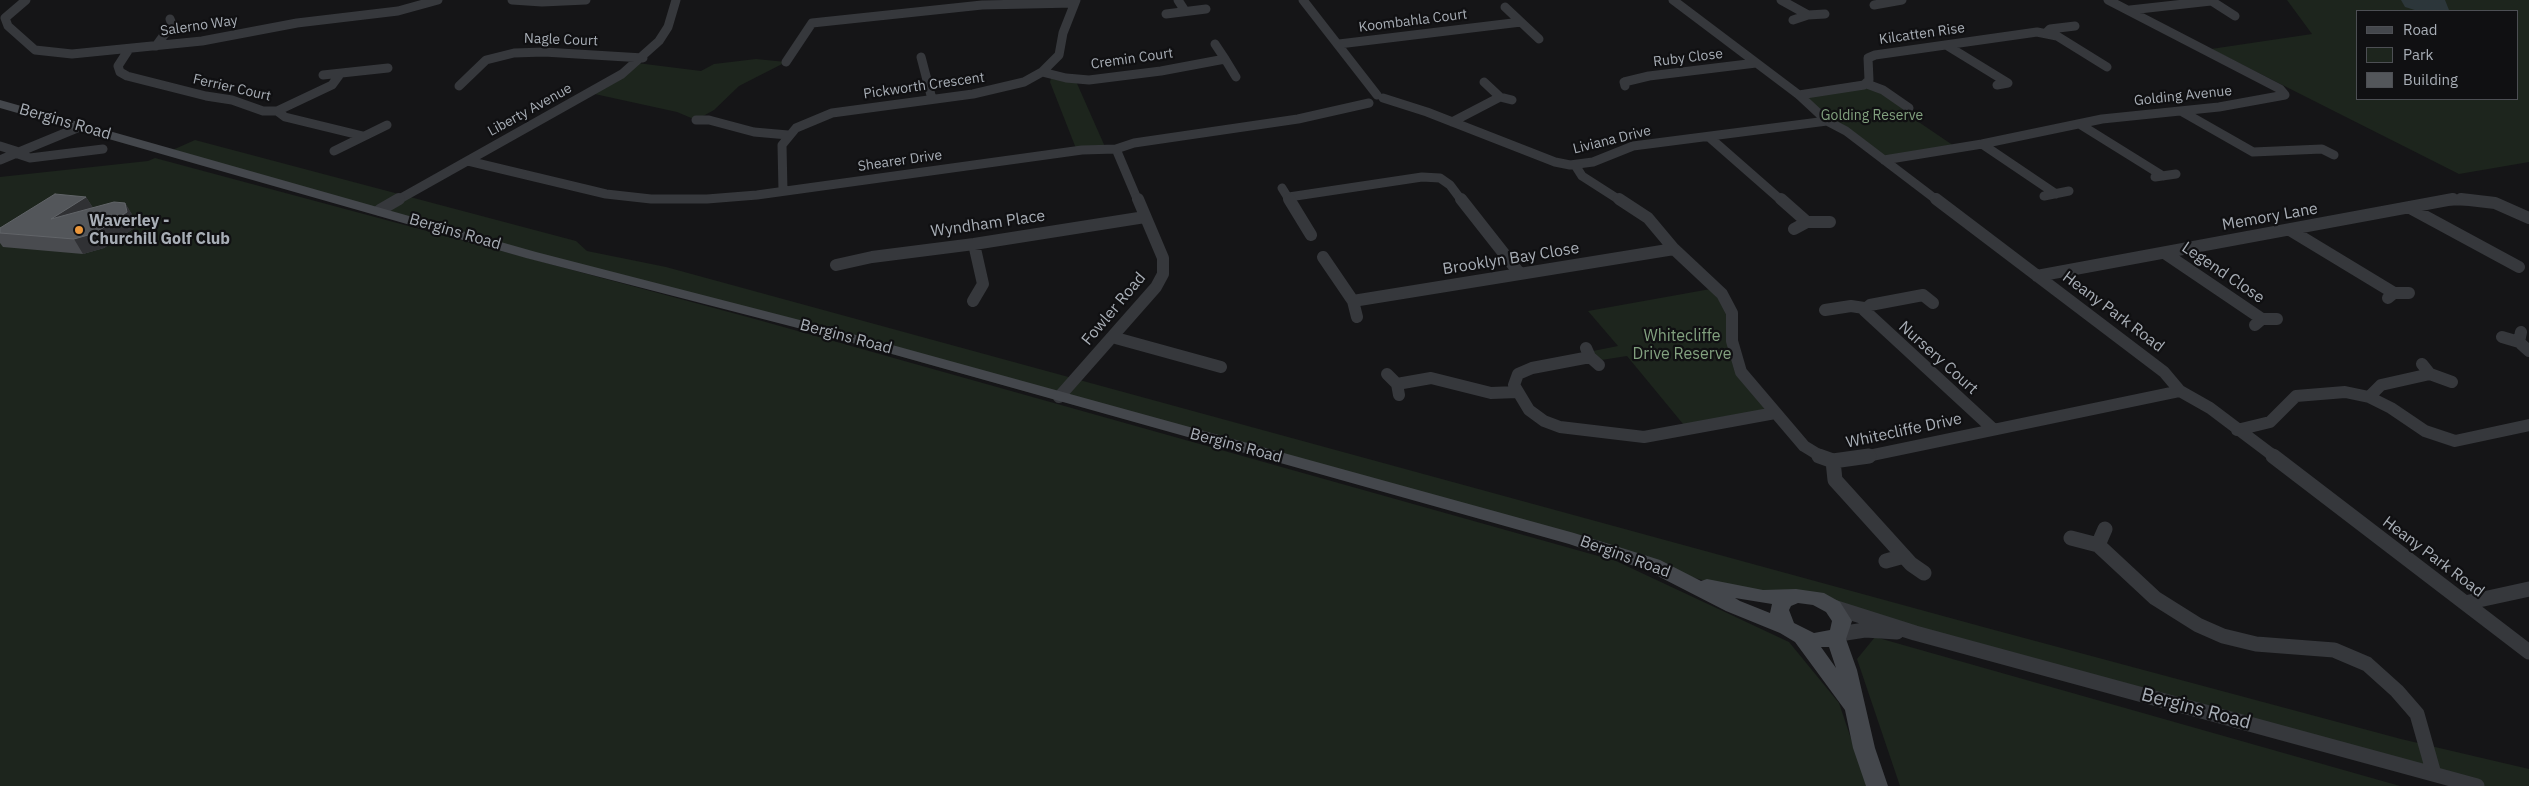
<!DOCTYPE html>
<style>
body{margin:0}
#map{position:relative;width:2529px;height:786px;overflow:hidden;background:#151517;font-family:"IBM Plex Sans",sans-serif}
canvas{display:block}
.legend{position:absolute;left:2356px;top:10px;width:162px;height:90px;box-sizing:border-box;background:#101012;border:1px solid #4d4f54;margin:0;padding:6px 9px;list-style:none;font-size:15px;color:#a8aeb6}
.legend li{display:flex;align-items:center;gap:10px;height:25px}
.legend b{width:25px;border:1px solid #4d4f54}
</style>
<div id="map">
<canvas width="2529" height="786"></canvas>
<ul class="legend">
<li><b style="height:6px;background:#44474c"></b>Road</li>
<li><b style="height:14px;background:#1d251d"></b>Park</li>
<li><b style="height:14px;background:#53565a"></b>Building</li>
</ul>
</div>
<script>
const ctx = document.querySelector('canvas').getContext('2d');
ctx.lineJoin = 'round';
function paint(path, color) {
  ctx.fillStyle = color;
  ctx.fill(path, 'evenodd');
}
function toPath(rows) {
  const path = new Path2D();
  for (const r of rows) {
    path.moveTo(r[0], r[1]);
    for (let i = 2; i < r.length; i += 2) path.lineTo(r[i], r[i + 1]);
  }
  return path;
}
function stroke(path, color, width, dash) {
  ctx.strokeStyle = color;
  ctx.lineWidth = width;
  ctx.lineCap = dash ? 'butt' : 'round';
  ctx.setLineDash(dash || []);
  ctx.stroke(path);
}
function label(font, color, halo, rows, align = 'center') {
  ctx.font = font + ' "IBM Plex Sans",sans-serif';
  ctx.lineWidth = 4.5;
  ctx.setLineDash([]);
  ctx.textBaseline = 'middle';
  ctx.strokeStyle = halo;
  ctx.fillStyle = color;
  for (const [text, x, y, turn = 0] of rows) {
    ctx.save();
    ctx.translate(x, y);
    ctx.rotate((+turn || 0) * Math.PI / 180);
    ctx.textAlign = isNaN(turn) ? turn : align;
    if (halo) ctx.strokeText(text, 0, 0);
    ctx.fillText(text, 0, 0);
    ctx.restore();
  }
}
const green = toPath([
 [2287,0,2529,0,2529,162,2459,174,2211,49,2312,34],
 [2358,11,2518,11,2518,99,2358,99],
 [756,59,786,62,739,86,714,110,696,120,677,112,590,93,637,63,701,71,714,64],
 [1052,75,1075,79,1106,149,1077,151,1050,82],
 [1864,85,1909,108,1901,110,1957,148,1884,160,1799,95],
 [195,140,576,241,587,251,666,267,1987,628,2401,739,2529,769,2529,786,2477,786,1817,598,1763,597,168,152],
 [155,158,755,319,1616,561,1789,642,1839,703,1867,786,0,786,0,177,148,161],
 [1716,288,1727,300,1734,352,1775,413,1688,430,1627,356,1595,361,1588,352,1618,346,1588,311],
 [1875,637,2400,786,1900,786,1857,659]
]);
const water = toPath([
 [2401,0,2445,0,2449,10,2418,11,2405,7]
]);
const streetFar2 = toPath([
 [26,0,5,18,8,26,35,50,72,54,202,41,297,23,398,11,438,0],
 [512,0,542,2,586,0],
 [1178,0,1185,11],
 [1303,0,1377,95],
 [1673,0,1799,95,1827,121,1846,131,1938,201],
 [1781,0,1808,15],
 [2210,0,2235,16],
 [1874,5,1902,0],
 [1505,7,1539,39],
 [2130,10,2211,1],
 [1166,14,1206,9],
 [1793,20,1808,15,1825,14],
 [2046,33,2050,29,2075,26],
 [1339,44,1521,22],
 [1946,45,2008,83,1997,85],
 [156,46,172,24,170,19],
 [129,49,118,66,120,72,127,76,206,96,232,100,263,111,277,111,285,117,363,136],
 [921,57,932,99],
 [1225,59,1236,77],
 [786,62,812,23,982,5,1074,3],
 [1042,72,1066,78,1089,80,1161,71,1225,59,1215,44],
 [323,75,388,68],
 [1484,82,1500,97,1512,100],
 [1867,84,1883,90,1909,108],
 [459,86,486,60,514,53,544,52,643,58],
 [1625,86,1624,82,1649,76,1756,63],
 [1799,95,1864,85,1869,80,1868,58,1875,55,2037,32,2057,36,2107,67],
 [1383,98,1427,112,1555,162,1570,165,1593,162,1633,146,1827,121],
 [277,111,332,85,340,74],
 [2181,111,2253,152,2322,149,2334,155],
 [696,120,709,120,754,132,788,135],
 [1452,122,1500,97],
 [2081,125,2163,176],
 [1709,137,1782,201],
 [1982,144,2056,194],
 [0,146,19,152,82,126],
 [1116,149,1138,201],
 [334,151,387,125],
 [15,153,30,158,103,149],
 [0,160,19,152],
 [1884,160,1982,144,2102,119,2219,107,2285,95,2280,89,2108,0],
 [468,161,606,194,651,199,707,199,757,195,1082,150,1116,149,1134,143,1298,119,1369,103],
 [1575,165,1582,176,1621,201],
 [2155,177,2176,174],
 [1282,188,1290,201],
 [783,191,782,145,796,128,832,113,973,94,1024,82,1042,72,1059,55,1063,33,1076,0],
 [2044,196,2069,191],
 [1289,197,1422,177,1440,178,1450,185,1462,201],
 [396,201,622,74,659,41,668,27,676,0],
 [2446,201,2473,201]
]);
const streetFar1 = toPath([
 [1289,199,1311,235],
 [1461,199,1520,274],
 [1619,199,1648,218,1674,249,1722,294,1732,313,1732,341,1741,372,1804,446,1822,457],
 [1781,199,1807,222],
 [1936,199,2164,372,2180,391,2210,408,2275,457],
 [2461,199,2495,203,2529,218],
 [2410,208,2519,267],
 [380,210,399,199],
 [1794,229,1807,222,1830,222],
 [2290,230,2394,293],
 [2166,254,2262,319],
 [1323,257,1353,301,1357,317],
 [836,265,872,257,974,244,1145,217],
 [2037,276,2453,199],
 [2388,298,2394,293,2409,293],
 [973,301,983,284,974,244],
 [1353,301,1674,249],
 [1933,303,1923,295,1870,305,1864,310,1993,429],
 [1825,310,1851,306,1864,308],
 [2255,325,2262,319,2277,319],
 [1112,337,1221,367],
 [2502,337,2519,342,2521,332],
 [2519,342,2529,351],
 [1586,348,1590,357,1599,365],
 [1590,357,1532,368,1518,374,1514,385,1529,410,1544,421,1560,427,1644,437,1775,413],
 [2422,364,2430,374,2452,382],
 [1387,374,1397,384,1399,395],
 [1397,384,1431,378,1491,393,1517,392],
 [1059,397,1156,287,1163,274,1163,258,1138,199],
 [2369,397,2381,385,2430,374],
 [2237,430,2270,422,2296,396,2345,392,2369,397,2391,408,2425,431,2455,441,2529,425],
 [1863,457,2180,391]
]);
const street = toPath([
 [1819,456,1833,461,1869,456],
 [2273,456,2529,652],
 [1833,461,1835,480,1911,564,1924,573],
 [2071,538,2098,545,2105,529],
 [2098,545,2155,598,2198,625,2223,636,2256,644,2334,650,2367,664,2397,691,2417,714,2434,774],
 [1886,561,1904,556],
 [2465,603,2529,589],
 [1833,607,1915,633,2477,786],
 [1839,634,1865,630,1897,632]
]);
const secondary = toPath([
 [0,100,536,252,827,327,1574,533,1660,560,1701,581,1707,579,1763,590,1796,589,1824,593,1840,602,1852,621,1846,639,1857,670,1875,748,1888,786,1866,786,1853,748,1845,710,1795,642,1780,633,1726,611,1646,570,1569,544,817,333,526,258,0,108,0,100],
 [1735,598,1772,604,1770,613,1740,601,1735,598],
 [1798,603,1813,605,1826,612,1832,621,1830,630,1814,633,1794,623,1789,610,1791,606,1798,603],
 [1821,647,1829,647,1836,668,1821,647]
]);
const wall = toPath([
 [86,197,93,208,125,203,134,218,136,227,104,248,83,254,3,247,0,243,0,228]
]);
const shadedWall = toPath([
 [86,197,95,211,51,219],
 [125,203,134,218,136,227,104,248,83,254,74,239]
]);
const building = toPath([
 [55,194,86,197,51,219,114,202,125,203,127,212,95,233,74,239,0,233,0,228,55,194]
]);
const markers = [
 [79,230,5,"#ea963a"]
];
const farStreetnames = [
 ["Koombahla Court",1413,21,-7],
 ["Salerno Way",199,26,-8],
 ["Kilcatten Rise",1922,34,-8],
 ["Nagle Court",561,40,2],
 ["Ruby Close",1688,58,-7],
 ["Cremin Court",1132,59,-8],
 ["Pickworth Crescent",924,86,-8],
 ["Ferrier Court",232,88,13],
 ["Golding Avenue",2183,96,-6],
 ["Liberty Avenue",530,110,-29],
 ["Liviana Drive",1612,140,-14],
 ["Shearer Drive",900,161,-8]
];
const farParknames = [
 ["Golding Reserve",1872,116]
];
const streetNames = [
 ["Bergins Road",65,122,16],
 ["Memory Lane",2270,217,-10],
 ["Wyndham Place",988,224,-8],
 ["Bergins Road",455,232,16],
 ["Brooklyn Bay Close",1511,259,-9],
 ["Legend Close",2223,273,34],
 ["Fowler Road",1114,309,-50],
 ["Heany Park Road",2113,312,37],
 ["Bergins Road",846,337,15],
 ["Nursery Court",1938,358,42],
 ["Whitecliffe Drive",1904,431,-12],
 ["Bergins Road",1236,446,15],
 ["Bergins Road",1625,557,20],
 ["Heany Park Road",2433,557,37]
];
const poiNames = [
 ["Waverley -",89,221],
 ["Churchill Golf Club",89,239]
];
const parkNames = [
 ["Whitecliffe",1682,336],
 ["Drive Reserve",1682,354]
];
const nearStreetnames = [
 ["Bergins Road",2196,709,15]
];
paint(green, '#1d251d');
paint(water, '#2c363a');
stroke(streetFar2, '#36383c', 9);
stroke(streetFar1, '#36383c', 12);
stroke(street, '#36383c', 15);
paint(secondary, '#44474c');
paint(wall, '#494b4f');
paint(shadedWall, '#303134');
paint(building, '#53565a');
stroke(building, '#616468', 1);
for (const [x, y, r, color] of markers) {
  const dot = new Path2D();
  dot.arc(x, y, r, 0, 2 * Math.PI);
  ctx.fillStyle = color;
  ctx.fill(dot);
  stroke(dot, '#101012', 2);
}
label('14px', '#a8aeb6', '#101012', farStreetnames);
label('14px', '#82a17f', '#101012', farParknames);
label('16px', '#a8aeb6', '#101012', streetNames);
label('bold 16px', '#a8aeb6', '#101012', poiNames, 'left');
label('16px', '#82a17f', '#101012', parkNames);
label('19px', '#a8aeb6', '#101012', nearStreetnames);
</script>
